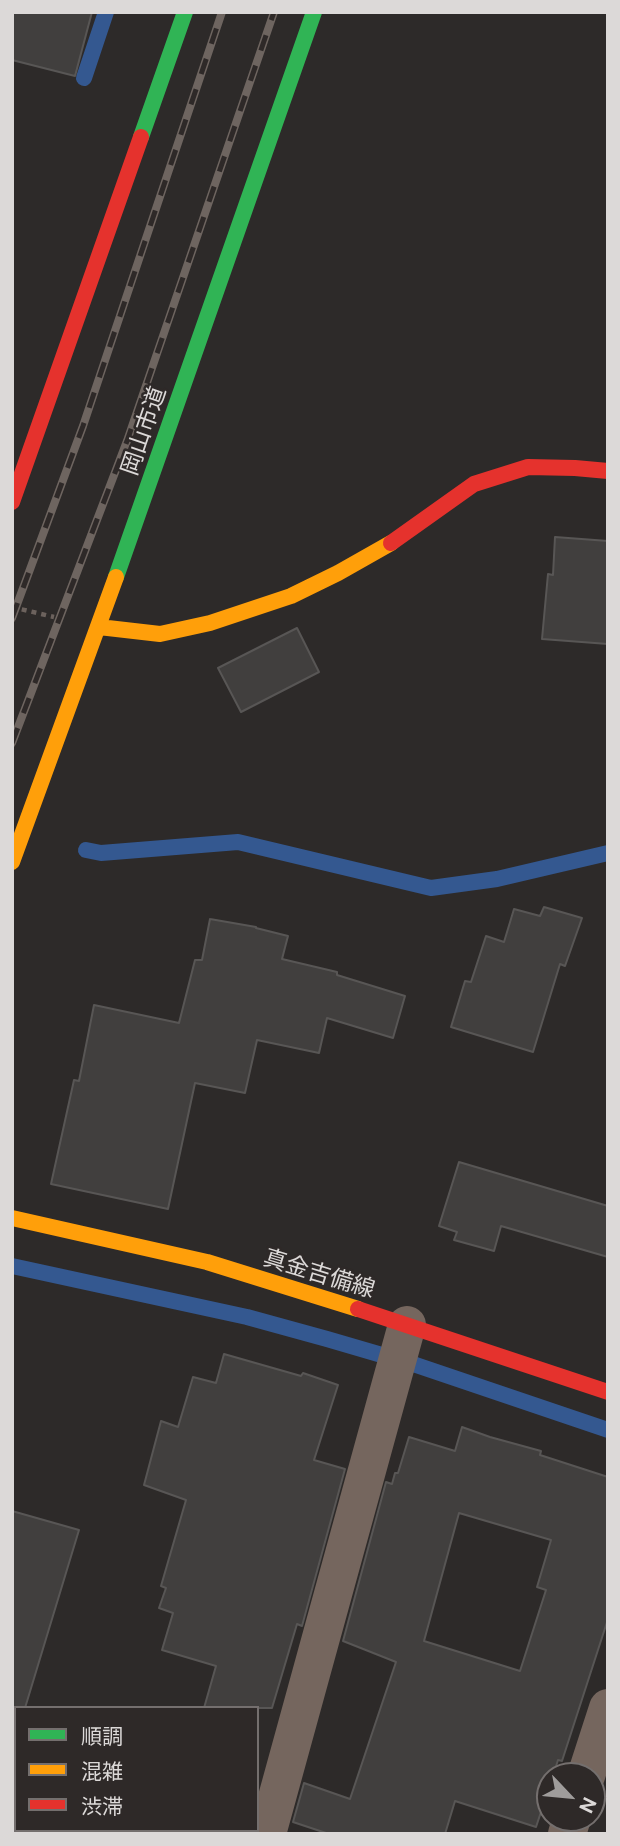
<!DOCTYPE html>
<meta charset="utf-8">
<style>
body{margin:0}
#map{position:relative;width:620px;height:1846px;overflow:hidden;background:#2d2a29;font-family:"Public Sans","Noto Sans JP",sans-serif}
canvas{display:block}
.frame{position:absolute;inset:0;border:14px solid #dcd9d8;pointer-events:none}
.legend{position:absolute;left:14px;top:1706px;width:245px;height:126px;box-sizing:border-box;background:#2e2928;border:2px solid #746f6e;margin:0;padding:9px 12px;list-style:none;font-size:21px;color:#dcd9d8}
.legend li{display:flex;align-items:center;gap:14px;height:35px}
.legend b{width:35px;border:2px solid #746f6e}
.north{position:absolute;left:536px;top:1762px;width:70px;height:70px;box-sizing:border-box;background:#2e2928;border:2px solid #746f6e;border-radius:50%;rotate:116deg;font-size:19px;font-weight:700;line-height:28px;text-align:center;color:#dcd9d8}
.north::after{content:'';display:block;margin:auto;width:24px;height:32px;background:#9f9c9b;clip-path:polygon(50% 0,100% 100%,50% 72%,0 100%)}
</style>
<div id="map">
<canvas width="620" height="1846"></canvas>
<div class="frame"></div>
<ul class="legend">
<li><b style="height:9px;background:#30b455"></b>順調</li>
<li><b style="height:9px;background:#ff9f0a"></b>混雑</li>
<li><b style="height:9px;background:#e5322d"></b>渋滞</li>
</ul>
<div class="north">N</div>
</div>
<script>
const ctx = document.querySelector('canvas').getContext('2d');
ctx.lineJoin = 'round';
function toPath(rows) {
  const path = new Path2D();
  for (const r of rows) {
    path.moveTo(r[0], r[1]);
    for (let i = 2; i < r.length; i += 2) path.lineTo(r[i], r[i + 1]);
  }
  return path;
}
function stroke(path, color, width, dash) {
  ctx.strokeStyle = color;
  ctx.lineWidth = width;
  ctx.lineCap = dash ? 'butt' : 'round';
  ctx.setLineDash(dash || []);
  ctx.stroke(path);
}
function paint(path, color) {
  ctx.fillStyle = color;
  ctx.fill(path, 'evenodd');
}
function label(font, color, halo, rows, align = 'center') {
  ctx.font = font + ' "Public Sans","Noto Sans JP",sans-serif';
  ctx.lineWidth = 5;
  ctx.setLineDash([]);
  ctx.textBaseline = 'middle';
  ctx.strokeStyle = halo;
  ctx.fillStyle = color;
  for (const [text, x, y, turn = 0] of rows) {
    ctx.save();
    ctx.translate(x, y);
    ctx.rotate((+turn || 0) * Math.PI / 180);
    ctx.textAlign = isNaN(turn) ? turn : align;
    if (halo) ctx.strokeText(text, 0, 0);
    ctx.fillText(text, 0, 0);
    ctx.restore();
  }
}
const stream = toPath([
 [84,78,106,12],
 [86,850,101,853,238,842,431,888,497,879,608,853],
 [12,1266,247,1317,327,1339,416,1365,608,1430]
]);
const building = toPath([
 [12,12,92,12,75,76,12,60,12,12],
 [555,537,608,541,608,644,542,639,548,574,553,575,555,537],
 [297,628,319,672,241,712,218,668,297,628],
 [544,907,582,918,565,966,560,964,533,1052,451,1027,465,981,471,982,486,936,504,942,514,909,540,916,544,907],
 [210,919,256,927,256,928,288,936,282,959,337,972,337,975,405,996,393,1038,327,1018,319,1053,257,1040,245,1093,195,1083,168,1209,51,1184,74,1080,79,1081,94,1005,179,1023,195,960,202,960,210,919],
 [459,1162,608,1206,608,1257,501,1226,494,1251,454,1240,457,1232,439,1226,459,1162],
 [224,1354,301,1376,303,1373,338,1385,314,1460,345,1469,302,1626,297,1624,272,1708,204,1708,216,1666,162,1650,173,1613,159,1608,166,1588,161,1586,186,1500,144,1485,161,1421,178,1427,193,1377,216,1383,224,1354],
 [462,1427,490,1437,541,1451,540,1455,608,1477,608,1619,562,1761,558,1760,553,1776,550,1776,550,1785,536,1827,455,1801,445,1834,329,1834,293,1822,304,1783,350,1799,396,1662,343,1641,386,1482,392,1484,395,1473,398,1473,409,1437,455,1451,462,1427],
 [459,1513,551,1540,537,1587,546,1590,520,1671,424,1641,459,1513],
 [12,1511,79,1530,25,1708,16,1708,16,1713,12,1713,12,1511]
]);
const path = toPath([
 [12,607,54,617]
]);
const street = toPath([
 [586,1776,608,1708],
 [267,1834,407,1325],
 [567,1834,572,1818]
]);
const fast = toPath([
 [141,137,185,12],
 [116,577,314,12]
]);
const slow = toPath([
 [99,627,160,634,210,623,291,596,338,573,391,543],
 [12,862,116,577],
 [12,1218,207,1262,358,1309]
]);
const jam = toPath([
 [12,502,141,137],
 [391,543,474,484,528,467,575,468,608,471],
 [358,1309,608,1392]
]);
const rail = toPath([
 [12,618,83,426,222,12],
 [12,743,127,441,274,12]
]);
const streetNames = [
 ["岡山市道",144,431,-71],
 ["真金吉備線",319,1274,17]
];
stroke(stream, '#345890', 16);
paint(building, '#413f3e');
stroke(building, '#585655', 2);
stroke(path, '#6c625d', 4.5, [5, 5]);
stroke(street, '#75665e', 38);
stroke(fast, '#30b455', 16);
stroke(slow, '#ff9f0a', 16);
stroke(jam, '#e5322d', 16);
stroke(rail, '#6e6560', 8);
stroke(rail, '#2e2928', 5, [16]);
label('23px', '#dcd9d8', '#2e2928', streetNames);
</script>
